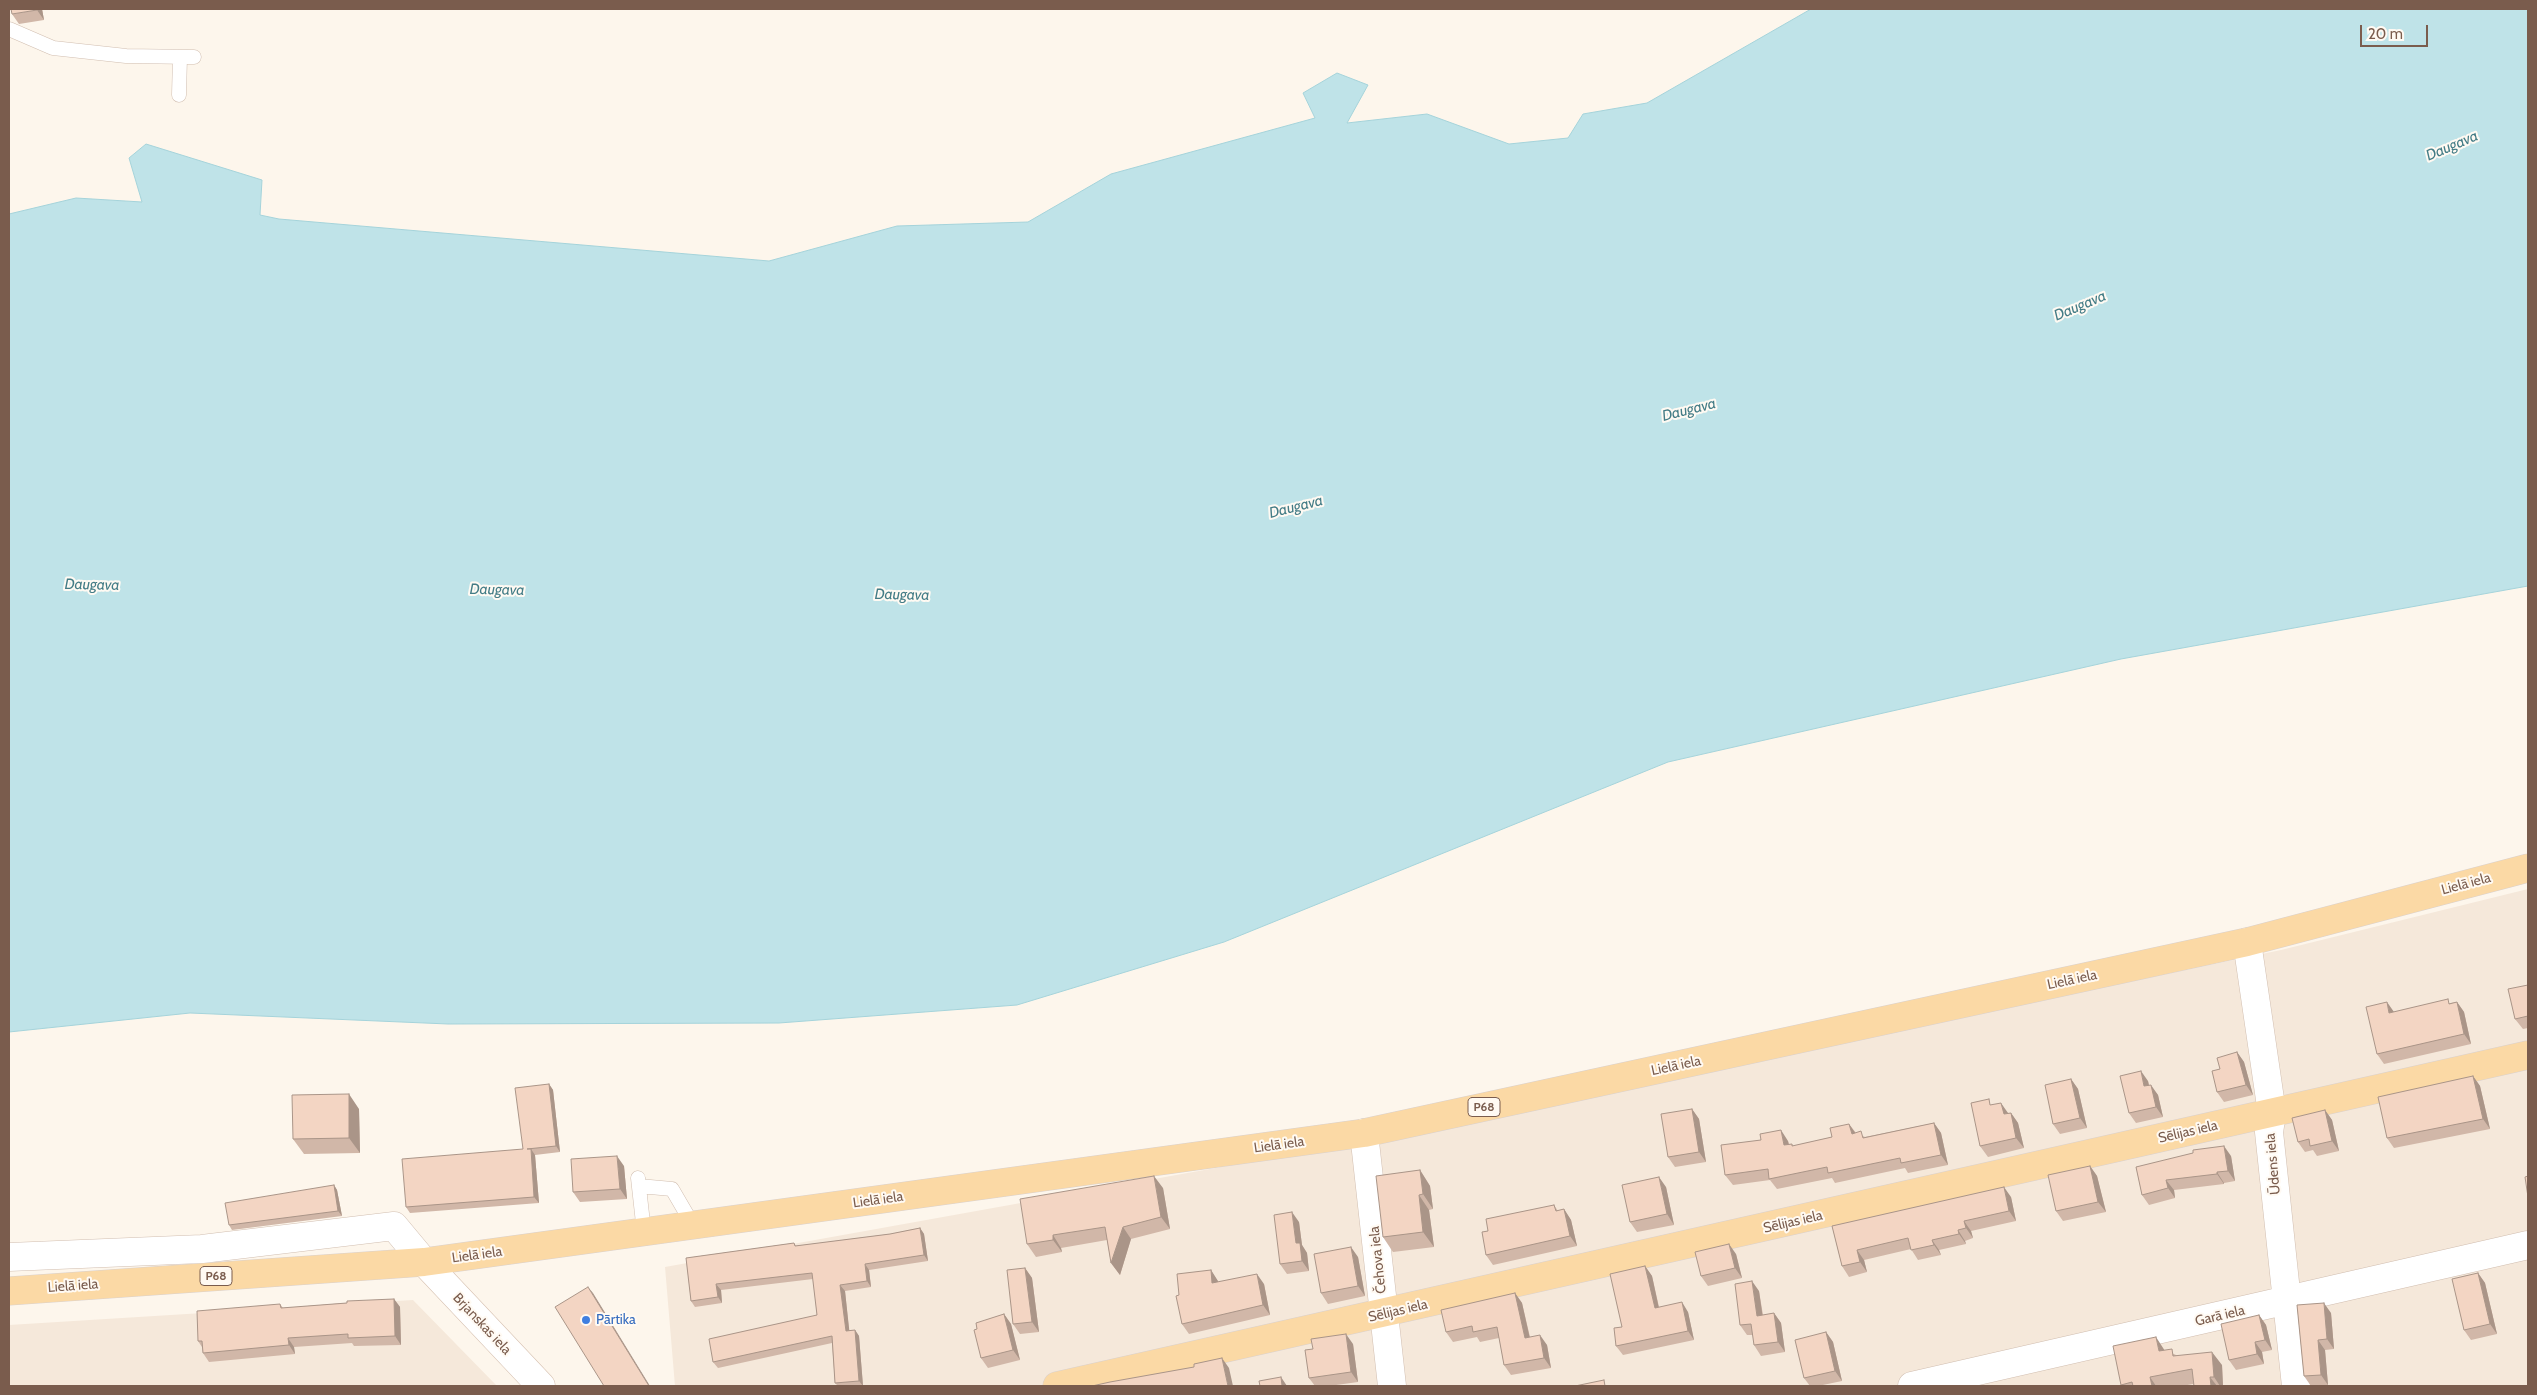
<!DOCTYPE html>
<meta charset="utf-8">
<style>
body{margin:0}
#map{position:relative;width:2537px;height:1395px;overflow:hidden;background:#fdf6ec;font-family:Cabin,sans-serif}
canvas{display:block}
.frame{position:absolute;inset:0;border:10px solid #7a5c4d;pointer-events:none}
.scale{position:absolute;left:2360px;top:25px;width:68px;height:22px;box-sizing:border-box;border:2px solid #7a5c4d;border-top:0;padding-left:6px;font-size:15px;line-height:18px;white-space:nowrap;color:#7a5c4d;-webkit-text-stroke:4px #fffaf3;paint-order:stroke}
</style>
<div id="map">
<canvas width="2537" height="1395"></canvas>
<div class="frame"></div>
<div class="scale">20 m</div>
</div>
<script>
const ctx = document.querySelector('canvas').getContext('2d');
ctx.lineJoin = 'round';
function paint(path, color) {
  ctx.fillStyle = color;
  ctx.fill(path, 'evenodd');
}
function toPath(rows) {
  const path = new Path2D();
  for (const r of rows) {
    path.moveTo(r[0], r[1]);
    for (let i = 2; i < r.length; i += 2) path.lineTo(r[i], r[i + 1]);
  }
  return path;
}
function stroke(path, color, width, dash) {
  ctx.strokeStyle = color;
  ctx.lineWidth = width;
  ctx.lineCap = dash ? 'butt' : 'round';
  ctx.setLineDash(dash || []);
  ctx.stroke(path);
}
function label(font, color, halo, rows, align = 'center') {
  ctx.font = font + ' Cabin,sans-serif';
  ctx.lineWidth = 4;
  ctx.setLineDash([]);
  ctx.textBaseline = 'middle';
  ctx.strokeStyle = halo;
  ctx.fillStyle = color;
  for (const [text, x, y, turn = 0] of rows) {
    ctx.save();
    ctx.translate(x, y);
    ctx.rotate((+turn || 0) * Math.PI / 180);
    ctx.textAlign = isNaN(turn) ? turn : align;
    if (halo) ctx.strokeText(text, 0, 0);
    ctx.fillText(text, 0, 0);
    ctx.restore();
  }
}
const residential = toPath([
 [2528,889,2528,1386,675,1386,665,1267,1382,1138,2281,950],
 [413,1300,497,1386,9,1386,9,1325]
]);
const water = toPath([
 [1811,9,2528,9,2528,586,2121,659,1668,762,1224,942,1017,1005,779,1023,448,1024,190,1013,9,1032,9,214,76,198,142,202,129,158,146,144,262,180,260,215,279,219,769,261,897,226,1028,222,1111,174,1315,118,1303,93,1337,73,1368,85,1347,123,1427,114,1509,144,1568,138,1583,114,1647,103,1811,9]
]);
const service = toPath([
 [9,29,53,48,126,56,194,57],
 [179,95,180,57],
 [638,1178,644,1232],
 [639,1186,672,1189,693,1225]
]);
const minor = toPath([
 [2247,942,2272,1113,2269,1132,2296,1386],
 [1364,1133,1392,1386],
 [9,1257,202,1249,394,1226,424,1262],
 [1912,1386,2528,1245]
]);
const secondary = toPath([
 [424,1262,541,1386]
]);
const primary = toPath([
 [9,1291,424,1262,1364,1133,2247,942,2528,868],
 [1057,1386,2528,1055]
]);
const wall = toPath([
 [42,9,44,20,19,24,12,14],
 [2528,985,2528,1028,2523,1029,2515,1019],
 [2457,1002,2464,1012,2471,1044,2384,1064,2377,1054,2394,1012],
 [2237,1052,2244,1062,2253,1095,2224,1102,2217,1092,2220,1069],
 [2473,1076,2480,1086,2490,1129,2394,1148,2387,1138],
 [2071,1079,2078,1089,2087,1128,2060,1134,2053,1124],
 [2148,1081,2149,1085,2158,1095,2163,1117,2136,1123,2129,1113],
 [549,1084,553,1090,560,1152,535,1155,539,1203,410,1213,406,1207,523,1149],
 [1993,1105,2008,1113,2011,1113,2018,1123,2024,1148,1988,1157,1980,1146],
 [359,1109,360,1153,304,1154,293,1139],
 [1692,1109,1699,1119,1706,1162,1675,1167,1668,1157],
 [2325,1110,2332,1120,2339,1151,2317,1156,2313,1150,2305,1152,2298,1142],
 [1934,1123,1941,1133,1948,1165,1908,1173,1905,1168,1835,1183,1832,1178,1777,1189,1770,1180,1733,1185,1725,1175,1788,1141,1789,1144,1792,1144,1793,1146,1832,1137,1849,1124,1856,1133,1865,1137],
 [2231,1156,2235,1181,2224,1183,2224,1184,2174,1190,2175,1198,2149,1205,2142,1195,2136,1167],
 [624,1166,627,1199,580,1202,573,1192],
 [2090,1166,2097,1176,2106,1212,2063,1221,2056,1211],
 [1420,1170,1430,1186,1433,1209,1429,1210,1434,1247,1393,1252,1383,1237],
 [334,1185,337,1190,342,1216,232,1230,229,1225],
 [1666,1187,1674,1225,1637,1232,1630,1222],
 [1163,1188,1170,1229,1131,1239,1120,1275,1111,1263,1107,1240,1061,1248,1062,1252,1036,1257,1027,1244],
 [2011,1197,2016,1221,1971,1231,1973,1238,1965,1241,1966,1244,1939,1250,1941,1255,1918,1260,1911,1249,1864,1260,1867,1272,1849,1277,1842,1266,1832,1226],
 [1554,1205,1558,1211,1564,1209,1571,1220,1577,1246,1493,1265,1486,1255,1488,1231],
 [1299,1222,1302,1245,1307,1253,1309,1271,1287,1274,1280,1264],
 [920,1228,924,1234,928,1261,869,1270,871,1287,845,1291,849,1330,855,1330,859,1336,863,1386,838,1386,835,1383,832,1343,718,1368,713,1362,817,1315,813,1279,721,1290,722,1303,695,1307,691,1301,686,1258,794,1243,796,1246,890,1234],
 [1736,1254,1742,1278,1708,1286,1701,1276],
 [1358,1257,1365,1296,1328,1304,1321,1293],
 [1645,1266,1652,1276,1659,1307,1688,1312,1694,1340,1623,1355,1616,1346,1622,1327],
 [1025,1268,1032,1278,1039,1332,1020,1334,1013,1324],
 [1211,1270,1218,1282,1264,1284,1270,1315,1189,1334,1182,1324,1179,1295],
 [2478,1273,2485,1283,2497,1334,2471,1340,2464,1330],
 [1759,1291,1763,1315,1774,1313,1781,1323,1785,1352,1761,1356,1754,1345,1753,1335,1747,1335,1740,1325],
 [1515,1293,1522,1303,1530,1337,1547,1345,1551,1368,1511,1375,1504,1365,1499,1338,1480,1342,1477,1337,1453,1342,1446,1332],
 [394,1299,400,1307,401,1345,354,1346,352,1343,294,1347,295,1354,209,1362,203,1353,202,1347,198,1341,280,1304,283,1308],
 [2297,1305,2331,1313,2334,1349,2325,1350,2328,1385,2311,1386,2304,1376],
 [1004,1314,1011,1324,1020,1360,988,1368,981,1358,977,1329],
 [2259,1315,2266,1325,2272,1350,2262,1352,2264,1364,2236,1370,2229,1360],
 [1826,1332,1833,1342,1842,1381,1818,1386,1810,1386,1804,1378],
 [1353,1344,1358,1382,1329,1386,1315,1386,1309,1378,1313,1349],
 [2165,1350,2176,1355,2222,1365,2223,1386,2194,1386,2193,1384,2182,1386,2122,1386,2121,1385]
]);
const shadedWall = toPath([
 [37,9,42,9,44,20,37,10],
 [2387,1002,2394,1012,2389,1013],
 [2457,1002,2464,1012,2471,1044,2464,1034],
 [2237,1052,2244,1062,2253,1095,2246,1085],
 [2141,1071,2148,1081,2151,1096,2144,1086],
 [2473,1076,2480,1086,2490,1129,2483,1119],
 [2071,1079,2078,1089,2087,1128,2080,1118],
 [549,1084,553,1090,560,1152,556,1146],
 [2151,1085,2158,1095,2163,1117,2156,1107],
 [349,1094,359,1109,360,1153,349,1138],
 [2001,1103,2008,1113,2004,1114],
 [1692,1109,1699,1119,1706,1162,1699,1152],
 [2325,1110,2332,1120,2339,1151,2332,1141],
 [2011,1113,2018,1123,2024,1148,2016,1138],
 [1934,1123,1941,1133,1948,1165,1941,1155],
 [1849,1124,1856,1134,1852,1134],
 [1781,1130,1788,1141,1791,1156,1784,1145],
 [2224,1146,2231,1156,2235,1181,2228,1171],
 [531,1149,535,1155,539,1203,534,1197],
 [617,1156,624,1166,627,1199,620,1189],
 [2090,1166,2097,1176,2106,1212,2098,1202],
 [1420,1170,1430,1186,1433,1209,1423,1194],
 [2217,1172,2224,1183,2224,1184,2217,1174],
 [1154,1176,1163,1188,1170,1229,1161,1217],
 [1659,1177,1666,1187,1674,1225,1667,1214],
 [2166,1180,2174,1190,2175,1198,2168,1188],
 [334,1185,337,1190,342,1216,338,1211],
 [2004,1187,2011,1197,2016,1221,2009,1211],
 [1419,1195,1429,1210,1434,1247,1423,1232],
 [1564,1209,1571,1220,1577,1246,1570,1236],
 [1292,1212,1299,1222,1302,1245,1307,1253,1309,1271,1302,1261,1296,1243],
 [1964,1221,1971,1231,1973,1238,1966,1228],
 [1123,1227,1131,1239,1120,1275,1111,1263],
 [920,1228,924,1234,928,1261,924,1255],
 [1958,1230,1965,1241,1966,1244,1959,1234],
 [1053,1235,1061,1248,1062,1252,1053,1240],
 [1932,1240,1939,1250,1941,1255,1934,1245],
 [1729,1244,1736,1254,1742,1278,1735,1268],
 [1351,1247,1358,1257,1365,1296,1358,1286],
 [1857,1250,1864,1260,1867,1272,1860,1262],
 [865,1264,869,1270,871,1287,867,1281],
 [1645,1266,1652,1276,1661,1318,1655,1308],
 [1025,1268,1032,1278,1039,1332,1032,1322],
 [1211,1270,1218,1281,1219,1293,1212,1283],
 [2478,1273,2485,1283,2497,1334,2490,1324],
 [1257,1274,1264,1284,1270,1315,1263,1305],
 [1752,1281,1759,1291,1764,1326,1757,1316],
 [716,1284,721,1290,722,1303,718,1297],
 [840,1285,845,1291,850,1337,846,1331],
 [588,1287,593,1293,650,1386,649,1386],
 [1515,1293,1522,1303,1532,1348,1525,1338],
 [394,1299,400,1307,401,1345,395,1336],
 [1682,1302,1688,1312,1694,1340,1688,1331],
 [2324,1303,2331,1313,2334,1349,2327,1339],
 [1774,1313,1781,1323,1785,1352,1778,1342],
 [1004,1314,1011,1324,1020,1360,1013,1350],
 [2259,1315,2266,1325,2272,1350,2265,1340],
 [855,1330,859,1336,863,1386,859,1381],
 [1826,1332,1833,1342,1842,1381,1835,1371],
 [1346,1334,1353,1344,1358,1382,1351,1372],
 [1540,1335,1547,1345,1551,1368,1544,1358],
 [2156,1337,2165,1351,2159,1351],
 [288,1338,294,1347,295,1354,289,1345],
 [2318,1340,2325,1350,2328,1385,2321,1375],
 [2255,1342,2262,1352,2264,1364,2257,1354],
 [2212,1352,2222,1365,2223,1386,2220,1386,2214,1377],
 [1222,1358,1229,1368,1233,1386,1228,1386],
 [1281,1377,1287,1386,1282,1386],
 [2150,1377,2156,1386,2152,1386],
 [2210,1377,2217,1386,2211,1386]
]);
const building = toPath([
 [11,9,37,9,37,10,12,14,11,9],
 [2528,985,2528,1016,2515,1019,2508,989,2528,985],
 [2448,999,2449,1004,2457,1002,2464,1034,2377,1054,2366,1007,2387,1002,2389,1013,2448,999],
 [2237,1052,2246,1085,2217,1092,2212,1071,2220,1069,2217,1058,2237,1052],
 [2141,1071,2144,1086,2151,1085,2156,1107,2129,1113,2120,1076,2141,1071],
 [2473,1076,2483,1119,2387,1138,2378,1097,2473,1076],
 [2071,1079,2080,1118,2053,1124,2045,1085,2071,1079],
 [549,1084,556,1146,527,1149,531,1149,534,1197,406,1207,402,1159,523,1149,515,1088,549,1084],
 [349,1094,349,1138,293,1139,292,1095,349,1094],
 [1989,1099,1990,1105,2001,1103,2004,1114,2011,1113,2016,1138,1980,1146,1971,1103,1989,1099],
 [1692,1109,1699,1152,1668,1157,1661,1114,1692,1109],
 [2325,1110,2332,1141,2310,1146,2309,1139,2298,1142,2292,1118,2325,1110],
 [1934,1123,1941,1155,1901,1163,1900,1158,1828,1173,1827,1167,1769,1179,1768,1169,1725,1175,1721,1145,1761,1140,1760,1134,1781,1130,1784,1145,1792,1144,1792,1146,1832,1137,1830,1128,1849,1124,1852,1134,1861,1131,1863,1138,1934,1123],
 [2224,1146,2228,1171,2217,1172,2217,1174,2166,1180,2168,1188,2142,1195,2136,1167,2193,1153,2193,1150,2224,1146],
 [617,1156,620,1189,573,1192,571,1159,617,1156],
 [2090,1166,2098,1202,2056,1211,2048,1175,2090,1166],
 [1420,1170,1423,1194,1419,1195,1423,1232,1383,1237,1376,1176,1420,1170],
 [1154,1176,1161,1217,1123,1227,1111,1263,1105,1227,1053,1235,1053,1240,1027,1244,1020,1199,1154,1176],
 [2528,1176,2528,1197,2525,1177,2528,1176],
 [1659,1177,1667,1214,1630,1222,1622,1185,1659,1177],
 [334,1185,338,1211,229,1225,225,1203,334,1185],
 [2004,1187,2009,1211,1964,1221,1966,1228,1958,1230,1959,1234,1932,1240,1934,1245,1911,1250,1908,1238,1857,1250,1860,1262,1842,1266,1832,1226,2004,1187],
 [1554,1205,1556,1211,1564,1209,1570,1236,1486,1255,1482,1232,1488,1231,1486,1219,1554,1205],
 [1292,1212,1296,1243,1300,1243,1302,1261,1280,1264,1274,1215,1292,1212],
 [920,1228,924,1255,865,1264,867,1281,840,1285,846,1331,855,1330,859,1381,835,1383,832,1336,713,1362,709,1339,817,1315,812,1273,716,1284,718,1297,691,1301,686,1258,794,1243,795,1246,890,1234,920,1228],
 [1729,1244,1735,1268,1701,1276,1695,1252,1729,1244],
 [1351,1247,1358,1286,1321,1293,1314,1254,1351,1247],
 [1645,1266,1655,1308,1682,1302,1688,1331,1616,1346,1614,1328,1622,1327,1610,1274,1645,1266],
 [1025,1268,1032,1322,1013,1324,1007,1270,1025,1268],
 [1211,1270,1212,1283,1257,1274,1263,1305,1182,1324,1176,1296,1179,1295,1177,1274,1211,1270],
 [2478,1273,2490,1324,2464,1330,2452,1279,2478,1273],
 [1752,1281,1757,1316,1774,1313,1778,1342,1754,1345,1751,1324,1740,1325,1735,1284,1752,1281],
 [588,1287,649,1386,604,1386,555,1307,588,1287],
 [1515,1293,1525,1338,1540,1335,1544,1358,1504,1365,1497,1327,1473,1332,1472,1326,1446,1332,1441,1310,1515,1293],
 [394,1299,395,1336,348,1338,348,1334,288,1338,289,1345,203,1353,202,1341,198,1341,197,1311,280,1304,281,1308,347,1303,347,1301,394,1299],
 [2324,1303,2327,1339,2318,1340,2321,1375,2304,1376,2297,1305,2324,1303],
 [1004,1314,1013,1350,981,1358,974,1330,977,1329,976,1323,1004,1314],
 [2259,1315,2265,1340,2255,1342,2257,1354,2229,1360,2221,1324,2259,1315],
 [1826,1332,1835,1371,1804,1378,1795,1340,1826,1332],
 [1346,1334,1351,1372,1309,1378,1305,1350,1313,1349,1311,1339,1346,1334],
 [2156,1337,2159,1351,2172,1349,2173,1356,2212,1352,2214,1377,2210,1377,2211,1386,2194,1386,2192,1369,2150,1377,2152,1386,2133,1386,2132,1382,2121,1385,2113,1346,2156,1337],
 [1222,1358,1228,1386,1092,1386,1110,1382,1194,1367,1194,1364,1222,1358],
 [1281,1377,1282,1386,1260,1386,1259,1381,1281,1377],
 [1604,1380,1605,1386,1575,1386,1604,1380]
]);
const markers = [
 [586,1320,5,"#3f7fe0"]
];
const shields = [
 [1484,1107,32],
 [216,1276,32]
];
const shieldNames = [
 ["P68",1484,1107],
 ["P68",216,1276]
];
const streetNames = [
 ["Lielā iela",2466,884,-15],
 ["Lielā iela",2072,980,-12],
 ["Lielā iela",1676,1066,-12],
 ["Sēlijas iela",2188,1132,-13],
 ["Lielā iela",1279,1145,-8],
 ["Ūdens iela",2273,1164,-95],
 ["Lielā iela",878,1200,-8],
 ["Sēlijas iela",1793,1222,-13],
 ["Lielā iela",477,1255,-8],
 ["Čehova iela",1378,1260,-96],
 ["Lielā iela",73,1286,-4],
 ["Sēlijas iela",1398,1311,-13],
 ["Garā iela",2220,1316,-13],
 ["Brjanskas iela",482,1324,47]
];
const shopNames = [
 ["Pārtika",596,1320]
];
const waterNames = [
 ["Daugava",2452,146,-23],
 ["Daugava",2080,306,-23],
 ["Daugava",1689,410,-14],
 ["Daugava",1296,507,-14],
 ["Daugava",92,585,1],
 ["Daugava",497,590,1],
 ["Daugava",902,595,1]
];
paint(residential, '#f5e8da');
paint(water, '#bfe3e8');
stroke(water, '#a5d3da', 1);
stroke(service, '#d1beb0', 15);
stroke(minor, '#d1beb0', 29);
stroke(secondary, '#d6c0b0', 29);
stroke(primary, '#dad1cd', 29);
stroke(service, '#fff', 14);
stroke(minor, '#fff', 28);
stroke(secondary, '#fff', 28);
stroke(primary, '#fbd9a5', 28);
paint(wall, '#d1b7a8');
paint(shadedWall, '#aa9588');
paint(building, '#f3d5c3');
stroke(building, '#aa9588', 1);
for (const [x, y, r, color] of markers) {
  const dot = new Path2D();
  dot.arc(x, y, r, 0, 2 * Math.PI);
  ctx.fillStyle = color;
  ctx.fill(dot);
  stroke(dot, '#fffaf3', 2);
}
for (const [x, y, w] of shields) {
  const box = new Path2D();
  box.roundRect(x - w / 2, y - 9.5, w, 19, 4);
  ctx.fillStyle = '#fffaf3';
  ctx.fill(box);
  stroke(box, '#7a5c4d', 1);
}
label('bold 12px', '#7a5c4d', null, shieldNames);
label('14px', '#7a5c4d', '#fffaf3', streetNames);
label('14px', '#366cbe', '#fffaf3', shopNames, 'left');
label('italic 15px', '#437c86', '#fffaf3', waterNames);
</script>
